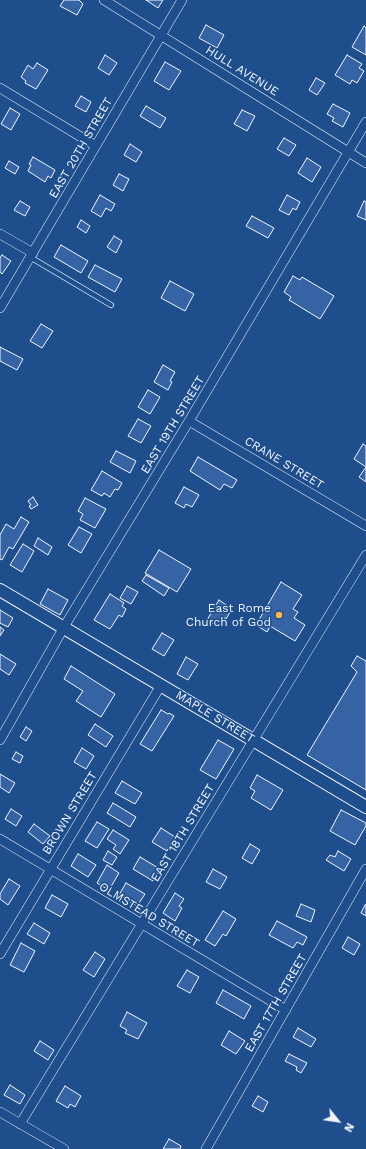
<!DOCTYPE html>
<style>
body{margin:0}
#map{position:relative;width:366px;height:1149px;overflow:hidden;background:#1f4e8c;font-family:"Work Sans",sans-serif}
canvas{display:block}
.north{position:absolute;left:318px;top:1101px;width:40px;height:40px;-webkit-text-stroke:3px #1f4e8c;paint-order:stroke;rotate:120deg;font-size:11px;font-weight:700;line-height:16px;text-align:center;color:#f2f6ff}
.north::after{content:'';display:block;margin:auto;width:14px;height:18px;background:#f2f6ff;clip-path:polygon(50% 0,100% 100%,50% 72%,0 100%)}
</style>
<div id="map">
<canvas width="366" height="1149"></canvas>
<div class="north">N</div>
</div>
<script>
const ctx = document.querySelector('canvas').getContext('2d');
ctx.lineJoin = 'round';
function paint(path, color) {
  ctx.fillStyle = color;
  ctx.fill(path, 'evenodd');
}
function toPath(rows) {
  const path = new Path2D();
  for (const r of rows) {
    path.moveTo(r[0], r[1]);
    for (let i = 2; i < r.length; i += 2) path.lineTo(r[i], r[i + 1]);
  }
  return path;
}
function stroke(path, color, width, dash) {
  ctx.strokeStyle = color;
  ctx.lineWidth = width;
  ctx.lineCap = dash ? 'butt' : 'round';
  ctx.setLineDash(dash || []);
  ctx.stroke(path);
}
function label(font, color, halo, rows, align = 'center') {
  ctx.font = font + ' "Work Sans",sans-serif';
  ctx.lineWidth = 3;
  ctx.setLineDash([]);
  ctx.textBaseline = 'middle';
  ctx.strokeStyle = halo;
  ctx.fillStyle = color;
  for (const [text, x, y, turn = 0] of rows) {
    ctx.save();
    ctx.translate(x, y);
    ctx.rotate((+turn || 0) * Math.PI / 180);
    ctx.textAlign = isNaN(turn) ? turn : align;
    if (halo) ctx.strokeText(text, 0, 0);
    ctx.fillText(text, 0, 0);
    ctx.restore();
  }
}
const building = toPath([
 [64,0,79,0,83,4,77,15,60,6,64,0],
 [146,0,163,0,158,8,146,0],
 [206,25,224,35,217,48,199,38,206,25],
 [364,26,366,28,366,55,352,47,364,26],
 [105,55,117,63,109,75,98,68,105,55],
 [347,55,362,64,359,68,364,71,357,83,352,80,350,84,335,75,347,55],
 [165,62,181,71,169,90,154,81,165,62],
 [37,63,48,70,36,89,25,83,26,81,21,77,28,65,33,69,37,63],
 [316,78,325,83,317,95,309,90,316,78],
 [81,96,91,102,86,112,75,106,81,96],
 [333,104,350,113,343,127,332,121,334,118,327,114,333,104],
 [146,106,166,118,160,128,140,116,146,106],
 [10,108,20,114,11,130,1,124,10,108],
 [242,110,255,116,247,131,234,124,242,110],
 [284,138,296,145,289,156,277,149,284,138],
 [130,144,142,152,136,162,124,155,130,144],
 [33,157,55,170,51,178,48,176,45,182,28,171,31,165,29,164,33,157],
 [307,158,321,167,312,182,298,173,307,158],
 [9,161,19,167,15,174,5,168,9,161],
 [119,174,129,179,123,191,113,185,119,174],
 [100,195,115,204,111,211,106,208,101,217,91,211,100,195],
 [287,195,300,202,296,210,293,208,289,215,279,210,287,195],
 [20,201,30,207,25,216,14,210,20,201],
 [364,201,366,202,366,220,357,216,364,201],
 [252,216,274,228,268,238,246,226,252,216],
 [81,220,90,226,86,233,77,227,81,220],
 [114,236,122,241,116,253,107,247,114,236],
 [61,245,88,261,81,273,54,257,61,245],
 [2,255,11,261,2,274,0,272,0,258,2,255],
 [95,265,122,279,115,292,88,277,95,265],
 [293,276,300,280,302,277,334,296,320,319,289,300,291,297,284,292,293,276],
 [170,281,194,294,185,311,161,298,170,281],
 [41,324,53,331,42,348,30,341,41,324],
 [0,347,23,359,17,370,0,361,0,347],
 [163,365,175,372,170,381,172,382,168,390,154,382,163,365],
 [148,390,160,397,150,414,138,407,148,390],
 [138,419,151,426,141,443,128,436,138,419],
 [363,444,366,446,366,482,359,477,366,467,354,459,363,444],
 [116,451,136,461,130,473,110,462,116,451],
 [198,457,237,480,232,488,224,484,220,490,190,471,198,457],
 [102,471,122,483,118,490,115,489,110,497,104,493,102,496,91,490,102,471],
 [184,487,199,495,192,507,186,504,184,508,175,503,184,487],
 [33,497,38,505,31,509,29,506,31,505,28,501,33,497],
 [85,498,106,509,95,528,80,520,83,514,78,511,85,498],
 [21,517,29,522,13,549,9,547,2,560,0,559,0,535,6,524,14,529,21,517],
 [79,527,92,534,81,553,68,545,79,527],
 [38,538,52,547,48,555,34,546,38,538],
 [23,544,34,551,22,572,10,565,23,544],
 [159,550,191,569,177,592,145,573,159,550],
 [146,575,169,588,164,596,142,581,146,575],
 [281,582,302,595,293,609,298,612,294,618,305,625,295,641,270,626,267,632,256,625,281,582],
 [127,586,138,592,131,604,120,598,127,586],
 [48,589,68,600,60,615,40,604,48,589],
 [110,594,124,603,122,606,126,609,122,617,119,615,110,629,94,620,110,594],
 [219,600,232,609,226,619,223,617,217,626,207,620,219,600],
 [0,610,13,618,8,627,0,623,0,610],
 [0,627,4,630,0,636,0,627],
 [162,633,174,640,164,656,152,649,162,633],
 [0,654,16,664,9,675,0,669,0,654],
 [357,656,366,661,366,790,307,755,357,672,351,666,357,656],
 [186,657,198,664,188,680,177,674,186,657],
 [71,666,115,694,101,717,76,701,83,691,64,679,71,666],
 [161,710,168,714,169,713,174,716,152,751,140,744,161,710],
 [95,724,113,736,106,747,88,735,95,724],
 [26,727,32,731,26,741,20,737,26,727],
 [218,740,234,749,216,779,200,770,218,740],
 [82,748,94,756,86,769,74,762,82,748],
 [16,752,23,756,20,763,12,759,16,752],
 [0,774,15,783,9,793,0,787,0,774],
 [257,775,283,790,271,810,251,798,255,791,250,788,257,775],
 [122,781,142,793,135,804,115,793,122,781],
 [113,803,136,817,130,827,107,813,113,803],
 [11,809,22,816,16,826,5,819,11,809],
 [341,810,366,823,366,826,355,845,330,831,341,810],
 [97,822,109,829,97,848,85,841,97,822],
 [34,824,50,836,43,844,28,832,34,824],
 [161,828,175,837,167,851,152,842,161,828],
 [113,830,129,840,120,854,113,849,116,845,107,839,113,830],
 [250,844,260,850,252,864,242,858,250,844],
 [108,851,117,857,112,865,103,860,108,851],
 [338,851,351,859,344,871,326,860,330,855,335,857,338,851],
 [78,854,96,865,88,877,71,866,78,854],
 [140,857,160,869,153,881,133,869,140,857],
 [107,865,119,873,109,890,97,883,107,865],
 [213,869,227,877,220,889,206,882,213,869],
 [9,879,20,886,8,905,0,899,0,894,9,879],
 [126,883,145,894,137,906,119,895,126,883],
 [175,893,184,899,179,906,182,908,175,921,163,913,175,893],
 [52,895,68,904,61,917,45,908,52,895],
 [301,904,315,910,311,922,296,916,301,904],
 [365,905,366,905,366,916,361,913,365,905],
 [223,911,236,919,226,936,223,934,215,946,205,940,223,911],
 [277,921,307,937,303,945,297,942,293,948,269,935,277,921],
 [34,923,50,933,44,944,27,934,34,923],
 [348,937,360,944,354,955,342,948,348,937],
 [21,943,35,951,24,972,10,965,21,943],
 [95,952,105,959,94,977,83,970,95,952],
 [187,970,199,977,190,993,177,986,187,970],
 [223,990,251,1006,244,1019,216,1003,223,990],
 [127,1012,147,1023,138,1039,125,1033,127,1030,120,1026,127,1012],
 [298,1028,316,1039,311,1047,293,1037,298,1028],
 [229,1031,245,1041,236,1054,221,1045,229,1031],
 [40,1041,54,1050,48,1060,34,1051,40,1041],
 [289,1054,307,1063,301,1073,296,1070,297,1067,285,1061,289,1054],
 [10,1085,25,1095,20,1104,4,1095,10,1085],
 [65,1086,81,1096,75,1107,70,1104,68,1108,56,1101,65,1086],
 [258,1096,268,1102,263,1112,252,1106,258,1096],
 [169,1139,181,1146,180,1149,163,1149,169,1139]
]);
const service = toPath([
 [30,257,111,305]
]);
const minor = toPath([
 [104,0,366,163],
 [0,88,96,146],
 [0,234,33,253],
 [0,308,182,0],
 [189,421,366,526],
 [0,740,64,627,189,421,366,122],
 [0,839,286,1010],
 [0,954,161,685],
 [0,1112,64,1149],
 [20,1124,366,555],
 [206,1149,366,869]
]);
const secondary = toPath([
 [0,590,366,807]
]);
const markers = [
 [279,615,4,"#ffb74d"]
];
const streetNames = [
 ["HULL AVENUE",242,71,32],
 ["EAST 20TH STREET",81,148,-60],
 ["EAST 19TH STREET",173,425,-59],
 ["CRANE STREET",284,463,31],
 ["MAPLE STREET",215,717,31],
 ["BROWN STREET",70,813,-59],
 ["EAST 18TH STREET",183,833,-59],
 ["OLMSTEAD STREET",149,915,31],
 ["EAST 17TH STREET",276,1003,-60]
];
const poiNames = [
 ["East Rome",271,608],
 ["Church of God",271,622]
];
paint(building, '#3563a3');
stroke(building, '#f2f6ff', 1);
stroke(service, '#f2f6ff', 6);
stroke(minor, '#f2f6ff', 10);
stroke(secondary, '#f2f6ff', 14);
stroke(service, '#1f4e8c', 4.5);
stroke(minor, '#1f4e8c', 9);
stroke(secondary, '#1f4e8c', 12);
for (const [x, y, r, color] of markers) {
  const dot = new Path2D();
  dot.arc(x, y, r, 0, 2 * Math.PI);
  ctx.fillStyle = color;
  ctx.fill(dot);
  stroke(dot, '#1f4e8c', 1.5);
}
label('12px', '#f2f6ff', '#1f4e8c', streetNames);
label('12px', '#f2f6ff', '#1f4e8c', poiNames, 'right');
</script>
